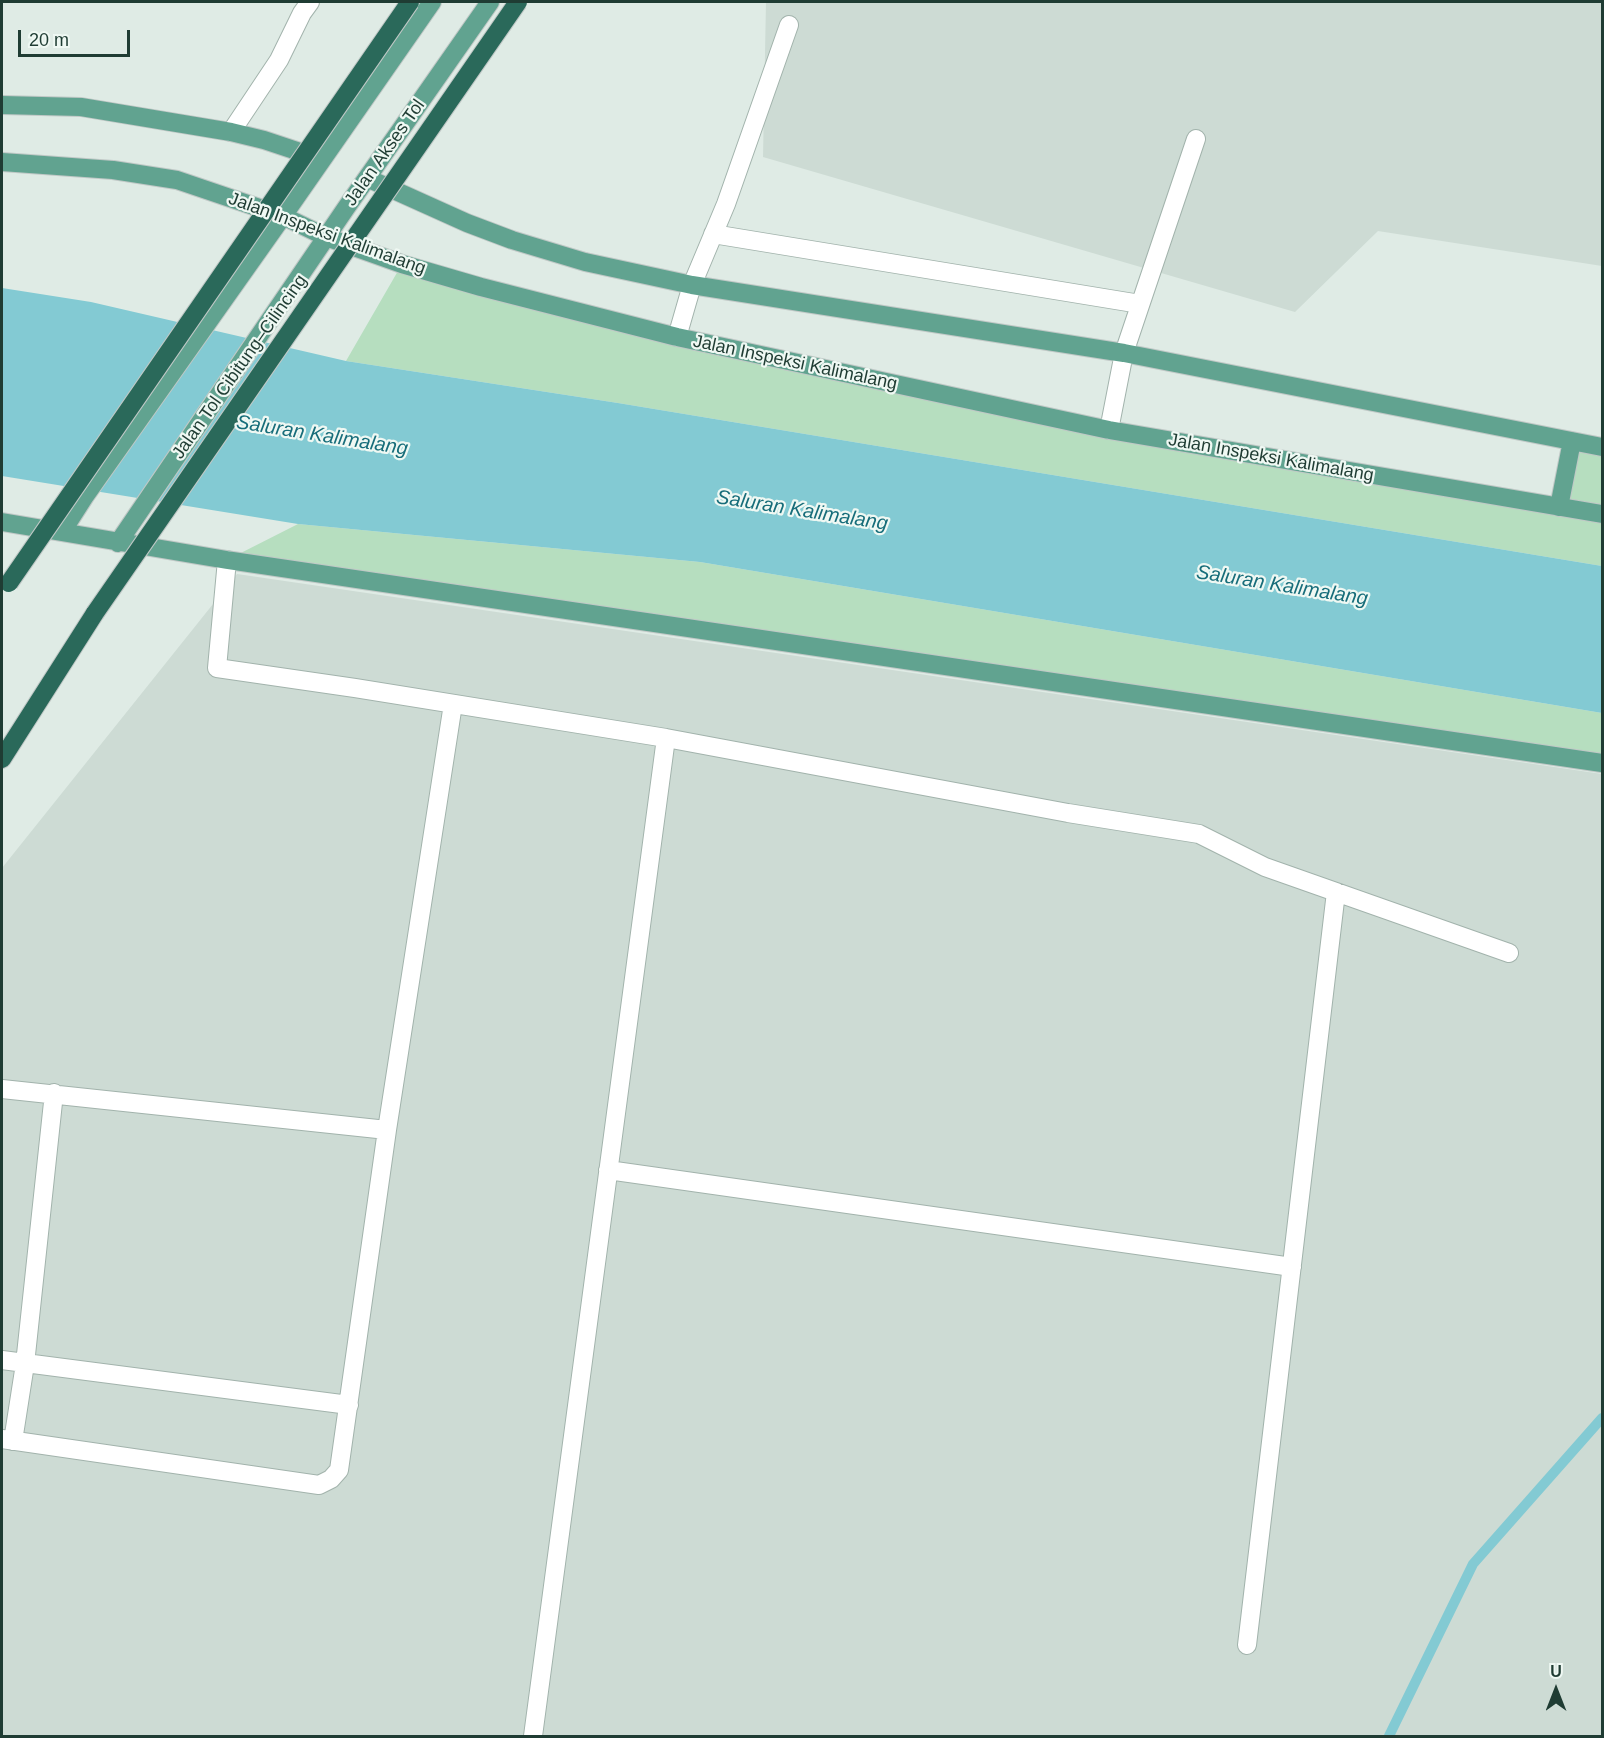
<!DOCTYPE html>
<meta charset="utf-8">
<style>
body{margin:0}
#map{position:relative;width:1604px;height:1738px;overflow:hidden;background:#dfebe5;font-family:Arial,sans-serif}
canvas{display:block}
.frame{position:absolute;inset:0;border:3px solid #1f3c33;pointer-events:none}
.north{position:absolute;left:1526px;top:1660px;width:60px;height:60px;-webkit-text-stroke:4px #eff8f3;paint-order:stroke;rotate:0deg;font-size:16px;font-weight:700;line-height:24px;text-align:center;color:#1f3c33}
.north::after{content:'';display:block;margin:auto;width:21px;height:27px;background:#1f3c33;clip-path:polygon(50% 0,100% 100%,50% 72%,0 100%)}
.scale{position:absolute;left:18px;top:30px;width:112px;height:27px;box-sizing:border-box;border:3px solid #1f3c33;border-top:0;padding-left:8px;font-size:18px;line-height:21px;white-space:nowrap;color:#1f3c33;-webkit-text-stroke:4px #eff8f3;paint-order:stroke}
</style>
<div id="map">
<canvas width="1604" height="1738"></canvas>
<div class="frame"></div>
<div class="north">U</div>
<div class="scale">20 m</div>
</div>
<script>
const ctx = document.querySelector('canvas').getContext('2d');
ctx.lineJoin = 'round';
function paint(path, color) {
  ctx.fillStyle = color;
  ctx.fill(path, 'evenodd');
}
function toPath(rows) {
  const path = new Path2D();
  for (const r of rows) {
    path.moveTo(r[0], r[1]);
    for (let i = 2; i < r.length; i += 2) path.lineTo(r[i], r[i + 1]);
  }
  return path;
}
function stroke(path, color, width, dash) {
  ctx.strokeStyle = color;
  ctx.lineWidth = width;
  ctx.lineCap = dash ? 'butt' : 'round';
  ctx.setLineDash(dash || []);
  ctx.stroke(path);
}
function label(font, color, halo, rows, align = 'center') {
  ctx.font = font + ' Arial,sans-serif';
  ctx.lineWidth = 4.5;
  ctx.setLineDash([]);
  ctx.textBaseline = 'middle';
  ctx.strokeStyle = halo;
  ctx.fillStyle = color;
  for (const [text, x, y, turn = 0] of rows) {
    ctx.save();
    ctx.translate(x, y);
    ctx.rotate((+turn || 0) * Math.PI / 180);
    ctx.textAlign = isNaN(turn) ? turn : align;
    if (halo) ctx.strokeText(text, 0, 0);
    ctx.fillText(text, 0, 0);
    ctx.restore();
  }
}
const built = toPath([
 [766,2,1602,2,1602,266,1378,231,1295,312,763,157],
 [237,574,1602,774,1602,1736,2,1736,2,868]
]);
const green = toPath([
 [402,264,1109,430,1559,507,1572,441,1602,447,1602,566,618,403,346,361],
 [298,524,700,562,1602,713,1602,764,227,560]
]);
const water = toPath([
 [2,288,91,302,346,361,618,403,1602,566,1602,713,700,562,298,524,2,476]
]);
const stream = toPath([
 [1389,1736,1473,1564,1602,1418]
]);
const minor = toPath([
 [231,132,279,60,302,13,310,2],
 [713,234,1140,304],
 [677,337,692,285,726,204,789,25],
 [1109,430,1124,353,1196,139],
 [227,560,217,668,355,688,666,738,1068,813,1199,834,1265,867,1509,953],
 [2,1089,387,1130],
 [608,1170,1292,1267],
 [2,1360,349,1405],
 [2,1439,319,1485,331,1479,339,1470,387,1130,453,704],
 [13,1441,25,1364,54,1093],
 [1247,1645,1336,892],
 [533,1736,666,738]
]);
const major = toPath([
 [2,105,81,107,231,132,264,140,318,158],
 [2,162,113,170,177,180,283,216,326,237,402,264,481,287,677,337,1109,430,1602,514],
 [367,178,467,223,512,240,585,262,692,285,1124,353,1602,447],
 [1559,507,1572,441],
 [2,522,227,560,1602,763],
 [62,532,85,496,283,216,432,2],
 [118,543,346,208,490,2]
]);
const highway = toPath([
 [2,759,95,613]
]);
const highwayBridge = toPath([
 [9,583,410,2],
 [95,613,518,2]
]);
const streetNames = [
 ["Jalan Akses Tol",385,153,-55],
 ["Jalan Inspeksi Kalimalang",327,234,20],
 ["Jalan Inspeksi Kalimalang",795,363,12],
 ["Jalan Tol Cibitung–Cilincing",240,367,-55],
 ["Jalan Inspeksi Kalimalang",1271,458,10]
];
const waterNames = [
 ["Saluran Kalimalang",322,436,9],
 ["Saluran Kalimalang",802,511,9],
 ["Saluran Kalimalang",1282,586,9]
];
paint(built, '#cddbd4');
paint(green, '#b6debf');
paint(water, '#83cad3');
stroke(stream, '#83cad3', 10);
stroke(minor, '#a2b3ac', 20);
stroke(major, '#c0c8c6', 20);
stroke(highway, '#c0c8c6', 20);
stroke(minor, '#fff', 18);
stroke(major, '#61a390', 18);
stroke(highway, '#2a695a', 18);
stroke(highwayBridge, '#c0c8c6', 20, []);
stroke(highwayBridge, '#2a695a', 18);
label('18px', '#1f3c33', '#eff8f3', streetNames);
label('italic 20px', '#176d7a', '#eff8f3', waterNames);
</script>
